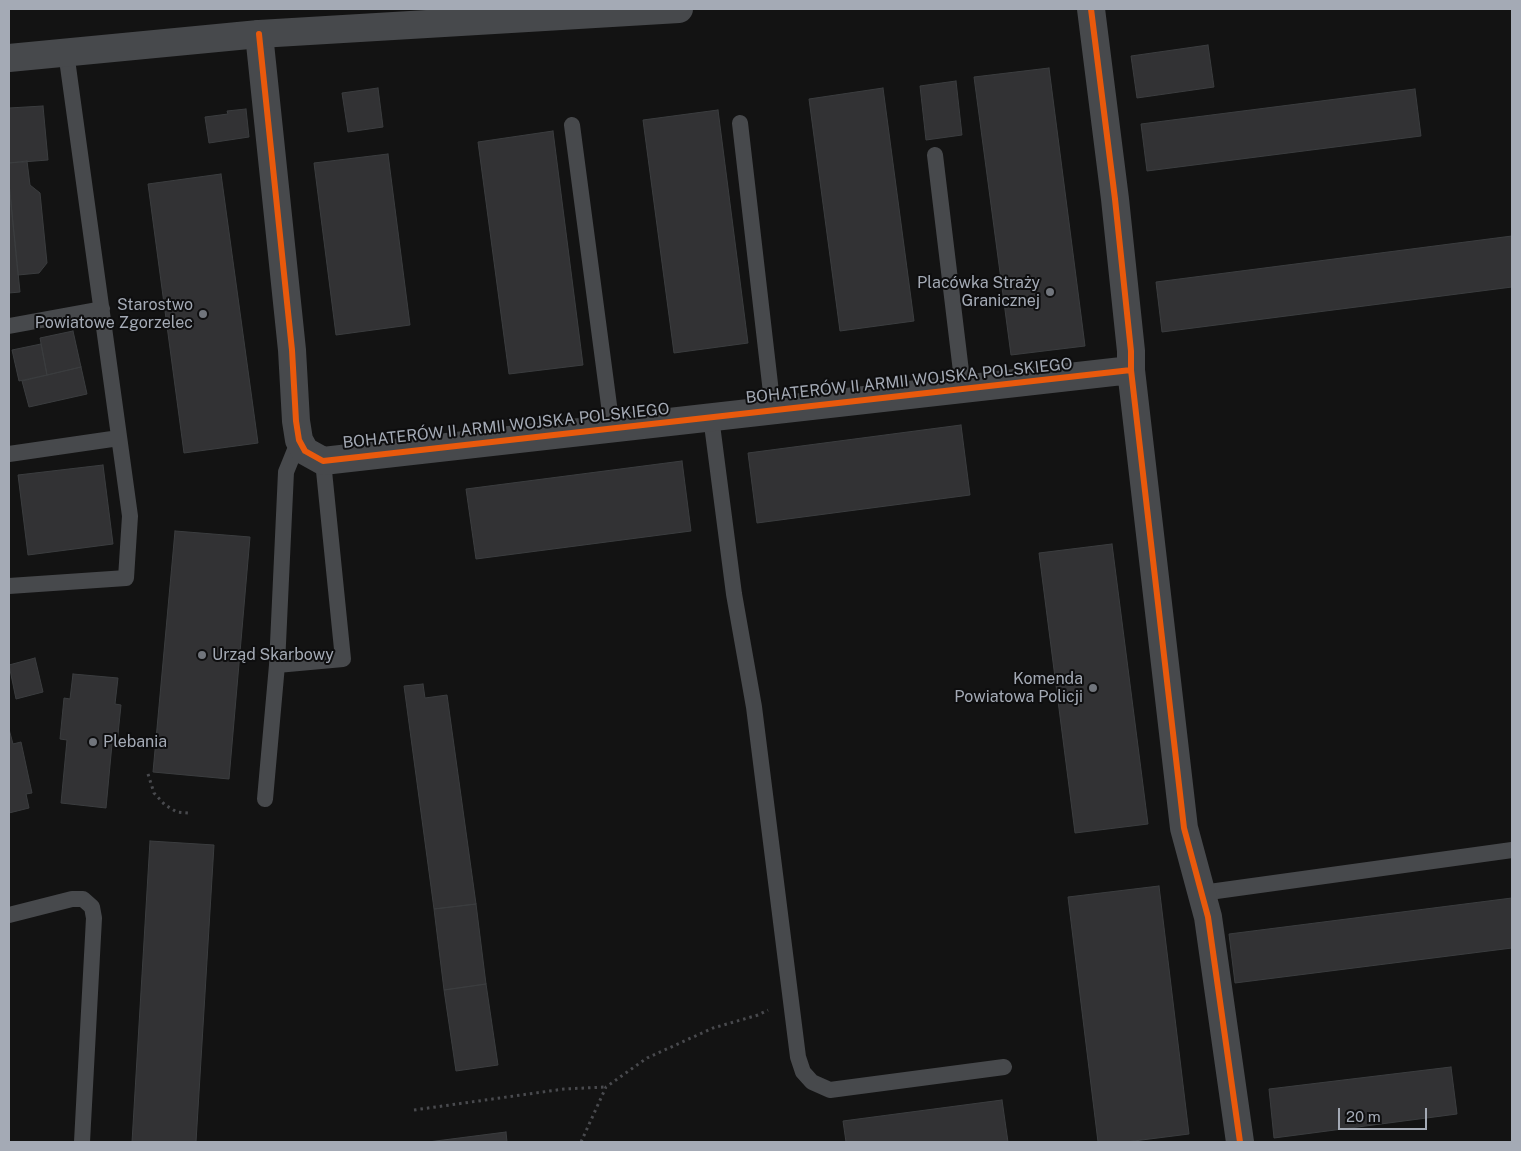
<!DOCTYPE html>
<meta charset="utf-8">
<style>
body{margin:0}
#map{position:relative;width:1521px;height:1151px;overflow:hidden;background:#131313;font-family:"Public Sans",sans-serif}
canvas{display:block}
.frame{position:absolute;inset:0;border:10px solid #a4aab5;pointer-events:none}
.scale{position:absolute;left:1338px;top:1108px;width:89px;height:22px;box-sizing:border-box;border:2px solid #a4aab5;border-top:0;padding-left:6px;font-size:15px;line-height:18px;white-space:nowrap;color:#a4aab5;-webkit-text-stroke:4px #0e0e0f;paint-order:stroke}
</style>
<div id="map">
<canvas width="1521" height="1151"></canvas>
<div class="frame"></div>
<div class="scale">20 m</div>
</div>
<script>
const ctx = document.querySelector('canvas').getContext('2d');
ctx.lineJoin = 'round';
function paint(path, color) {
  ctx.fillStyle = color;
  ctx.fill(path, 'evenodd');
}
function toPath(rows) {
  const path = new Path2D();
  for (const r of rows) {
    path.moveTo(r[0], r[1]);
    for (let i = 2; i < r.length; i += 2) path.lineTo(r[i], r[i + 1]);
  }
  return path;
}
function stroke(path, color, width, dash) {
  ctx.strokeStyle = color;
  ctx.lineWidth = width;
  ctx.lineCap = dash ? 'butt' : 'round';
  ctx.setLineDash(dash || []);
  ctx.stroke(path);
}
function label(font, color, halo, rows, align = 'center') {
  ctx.font = font + ' "Public Sans",sans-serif';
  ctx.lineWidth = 4;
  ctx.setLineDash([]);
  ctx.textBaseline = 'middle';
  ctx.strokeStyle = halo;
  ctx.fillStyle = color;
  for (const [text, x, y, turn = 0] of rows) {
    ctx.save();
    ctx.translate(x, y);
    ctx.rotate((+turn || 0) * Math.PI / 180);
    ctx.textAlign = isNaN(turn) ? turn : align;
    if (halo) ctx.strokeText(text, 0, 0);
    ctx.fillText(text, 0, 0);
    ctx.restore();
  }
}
const building = toPath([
 [1208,45,1214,87,1137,98,1131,56,1208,45],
 [1049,68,1085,346,1011,355,974,77,1049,68],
 [956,81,962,135,926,140,920,86,956,81],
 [378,88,383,127,348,132,342,93,378,88],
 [883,88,914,321,840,331,809,99,883,88],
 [1415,89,1421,136,1147,171,1141,124,1415,89],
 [43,106,48,160,9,163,9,108,43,106],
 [246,109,249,137,209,143,205,117,228,114,227,111,246,109],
 [718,110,748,343,674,353,643,120,718,110],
 [553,131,583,365,509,374,478,142,553,131],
 [388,154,410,325,336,335,314,163,388,154],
 [27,161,30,185,40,193,47,263,39,273,18,275,9,183,9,163,27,161],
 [221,174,258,443,184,453,148,184,221,174],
 [9,183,20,292,9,293,9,183],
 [1512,236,1512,287,1162,332,1156,282,1512,236],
 [73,331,81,367,47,375,40,338,73,331],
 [41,344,47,375,19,381,12,350,41,344],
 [81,367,87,394,29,407,22,381,81,367],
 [961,425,970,495,757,523,748,453,961,425],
 [682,461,691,531,476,559,466,489,682,461],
 [103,465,113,544,28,555,18,475,103,465],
 [175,531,250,537,229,779,153,772,175,531],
 [1112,544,1148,824,1075,833,1039,553,1112,544],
 [35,658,43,692,16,699,9,665,35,658],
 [73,674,118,678,115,704,121,705,117,744,112,744,106,808,61,803,67,740,60,739,64,698,70,699,73,674],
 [423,684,425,698,447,695,476,904,434,909,404,686,423,684],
 [9,729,13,744,21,742,32,793,26,794,29,808,9,813,9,729],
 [150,841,214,845,196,1142,132,1142,150,841],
 [1159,886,1189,1134,1126,1142,1098,1142,1068,897,1159,886],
 [1512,898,1512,948,1235,983,1229,934,1512,898],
 [476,904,486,984,444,990,434,909,476,904],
 [486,984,498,1065,456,1071,444,990,486,984],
 [1451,1067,1457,1114,1274,1138,1269,1089,1451,1067],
 [1002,1100,1008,1142,846,1142,843,1121,1002,1100],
 [506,1132,507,1142,428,1142,506,1132]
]);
const path = toPath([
 [148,774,154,793,165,805,177,812,188,813],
 [414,1110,564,1089,606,1087],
 [581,1142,606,1087,647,1058,713,1028,758,1015,768,1010]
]);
const service = toPath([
 [740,123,773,410],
 [572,125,612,428],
 [935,155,963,388],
 [9,326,102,309],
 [711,417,734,594,754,707,798,1057,803,1072,812,1082,830,1090,1004,1067],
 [9,454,119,438],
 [9,586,126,578,130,516,66,52],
 [277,665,343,659,323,461],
 [265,799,277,665,286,472,299,440],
 [1202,893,1512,850],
 [9,915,72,899,83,899,92,907,94,918,82,1142]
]);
const minor = toPath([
 [1091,9,1115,199,1131,351,1131,370,1184,828,1208,917,1240,1142],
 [259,34,292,350,296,421,299,440,305,451,323,461,1131,370]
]);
const tertiary = toPath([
 [9,58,259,34,679,9]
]);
const cycleway = toPath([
 [1091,9,1115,199,1131,351,1131,370,1184,828,1208,917,1240,1142],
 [259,34,292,350,296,421,299,440,305,451,323,461,1131,370]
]);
const markers = [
 [1050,292,5,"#71757c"],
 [203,314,5,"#71757c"],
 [202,655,5,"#71757c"],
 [1093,688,5,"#71757c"],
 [93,742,5,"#71757c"]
];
const poiNames = [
 ["Placówka Straży",1040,283],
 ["Granicznej",1040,301],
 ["Starostwo",193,305],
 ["Powiatowe Zgorzelec",193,323],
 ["Urząd Skarbowy",212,655,"left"],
 ["Komenda",1083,679],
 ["Powiatowa Policji",1083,697],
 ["Plebania",103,742,"left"]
];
const streetNames = [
 ["BOHATERÓW II ARMII WOJSKA POLSKIEGO",909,381,-6],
 ["BOHATERÓW II ARMII WOJSKA POLSKIEGO",506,426,-6]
];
paint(building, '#323234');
stroke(building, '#3b3d3f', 1);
stroke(path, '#494a4e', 3, [2.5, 4]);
stroke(service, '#47494c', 16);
stroke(minor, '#47494c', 28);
stroke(tertiary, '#47494c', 28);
stroke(cycleway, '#e8590c', 6);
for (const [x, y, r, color] of markers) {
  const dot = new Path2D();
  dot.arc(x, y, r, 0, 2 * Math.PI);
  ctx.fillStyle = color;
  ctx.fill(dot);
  stroke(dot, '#0e0e0f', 2);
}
label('16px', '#a4aab5', '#0e0e0f', poiNames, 'right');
label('16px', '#a4aab5', '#0e0e0f', streetNames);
</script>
